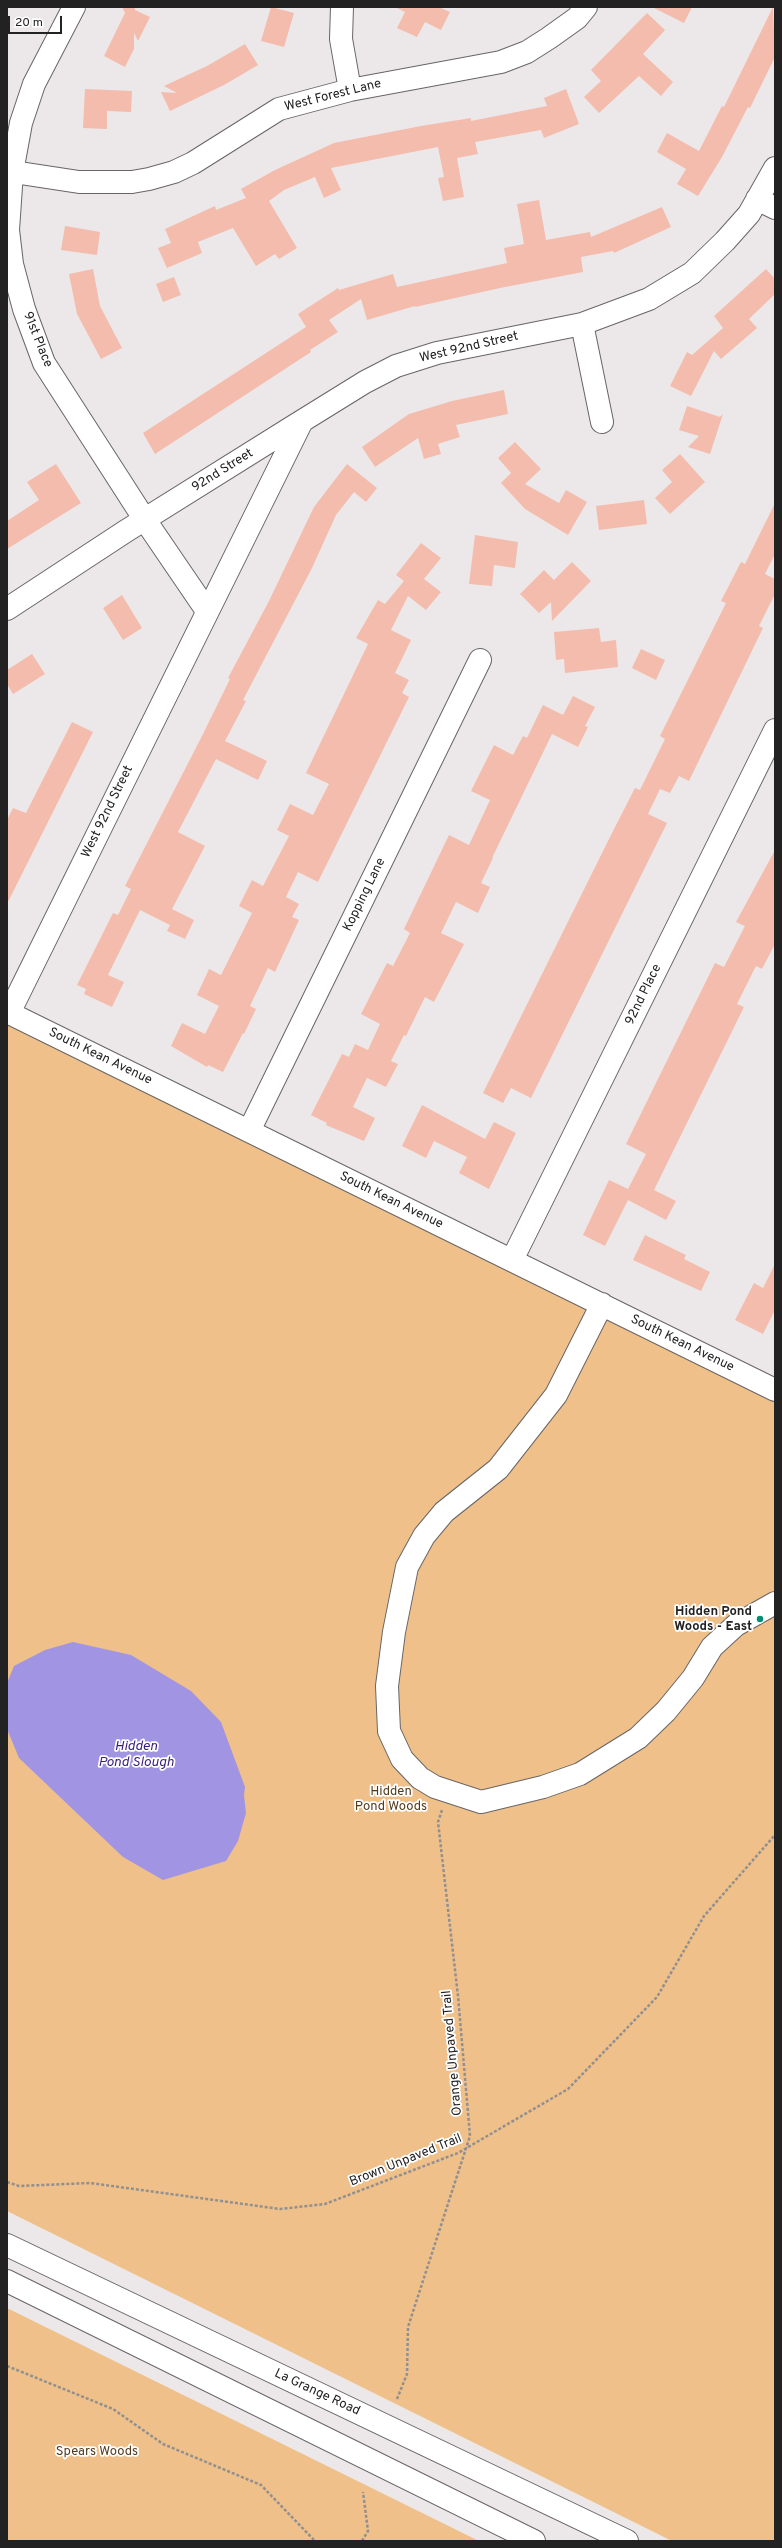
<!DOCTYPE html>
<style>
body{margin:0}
#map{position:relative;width:782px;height:2548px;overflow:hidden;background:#ece8e9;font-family:Overpass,sans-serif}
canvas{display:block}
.frame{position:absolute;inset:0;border:8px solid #232222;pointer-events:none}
.scale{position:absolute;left:8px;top:16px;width:54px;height:18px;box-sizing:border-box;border:2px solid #232222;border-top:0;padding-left:5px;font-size:12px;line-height:14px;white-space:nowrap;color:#232222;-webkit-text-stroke:3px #fff;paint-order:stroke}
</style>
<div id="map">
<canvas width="782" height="2548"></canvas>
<div class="frame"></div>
<div class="scale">20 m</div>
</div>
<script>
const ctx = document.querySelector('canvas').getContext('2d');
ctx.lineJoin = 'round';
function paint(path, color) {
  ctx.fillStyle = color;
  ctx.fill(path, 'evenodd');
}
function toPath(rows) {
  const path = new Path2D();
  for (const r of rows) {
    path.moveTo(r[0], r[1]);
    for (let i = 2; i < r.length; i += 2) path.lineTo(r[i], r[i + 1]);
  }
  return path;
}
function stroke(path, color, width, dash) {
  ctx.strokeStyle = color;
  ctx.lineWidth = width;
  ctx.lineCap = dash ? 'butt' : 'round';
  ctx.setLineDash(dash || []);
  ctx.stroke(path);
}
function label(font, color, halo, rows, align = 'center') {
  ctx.font = font + ' Overpass,sans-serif';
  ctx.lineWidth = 3.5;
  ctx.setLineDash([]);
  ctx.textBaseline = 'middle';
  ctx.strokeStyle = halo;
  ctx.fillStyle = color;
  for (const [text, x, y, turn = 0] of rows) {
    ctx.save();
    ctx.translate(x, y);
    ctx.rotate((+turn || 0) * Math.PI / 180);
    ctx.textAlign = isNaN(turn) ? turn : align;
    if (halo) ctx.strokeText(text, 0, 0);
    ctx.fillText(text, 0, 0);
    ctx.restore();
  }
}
const green = toPath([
 [7,1013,775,1388,775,2541,672,2541,7,2211],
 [7,2308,479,2541,7,2541]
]);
const water = toPath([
 [73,1642,131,1655,191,1691,221,1722,245,1787,244,1795,246,1813,238,1841,226,1861,163,1880,123,1857,19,1758,7,1729,7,1683,14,1666,45,1650]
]);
const building = toPath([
 [122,7,135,7,135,10,150,17,138,41,134,33,134,49,125,67,104,56,125,13],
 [271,7,294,13,284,47,261,41],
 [395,7,439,7,450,12,441,30,425,22,417,37,397,28,405,12],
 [652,7,692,7,684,23],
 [773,7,775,57,750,108,748,107,722,157,698,196,677,184,686,169,657,152,667,133,699,151,722,106,724,107],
 [647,13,665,30,643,54,673,82,661,96,639,76,599,113,584,97,601,81,591,70],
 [245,44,258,65,224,85,170,111,161,92,177,93,164,86,207,66],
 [85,89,132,91,131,112,107,111,107,129,83,128],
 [566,89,579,124,544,138,541,130,475,142,478,154,457,158,464,197,443,201,438,178,444,177,438,147,331,168,341,190,324,198,315,177,284,190,269,201,297,248,279,259,275,254,256,266,233,228,198,242,202,253,167,268,158,248,171,243,165,229,215,206,216,210,246,198,241,189,275,170,334,143,421,126,471,118,471,121,547,106,544,98],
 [539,200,546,240,590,232,591,237,662,207,671,227,614,253,613,251,581,257,583,272,500,288,415,307,415,306,367,320,361,299,329,320,338,332,310,350,311,352,155,454,143,433,306,327,298,314,338,288,339,290,393,274,397,287,507,263,504,248,524,244,517,204],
 [65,226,100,232,97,255,61,250],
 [93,269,100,306,122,348,101,359,77,314,69,274],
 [766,269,775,279,775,294,749,319,757,328,721,359,714,351,691,396,670,386,687,352,692,355,723,328,714,316],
 [174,277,181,295,163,302,156,284],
 [504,390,508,414,456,425,460,437,438,444,441,454,424,459,418,438,375,467,362,447,409,414,452,401],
 [687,406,720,417,723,414,710,454,688,447,699,436,679,430],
 [515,442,541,469,525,484,559,503,566,490,587,502,568,535,525,509,501,483,511,473,498,458],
 [680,454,705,482,670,514,655,498,672,482,662,470],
 [56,464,81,503,7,549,7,521,39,500,27,482],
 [347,464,377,488,366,502,354,492,336,515,312,568,243,700,246,701,225,741,267,761,258,780,216,759,178,832,205,846,172,909,194,920,185,939,167,931,170,925,140,910,108,975,124,982,112,1007,84,994,86,989,77,985,113,913,118,915,131,889,125,886,202,736,230,679,228,678,269,601,314,507],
 [644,500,647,524,599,530,596,506],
 [775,503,775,554,765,574,775,579,775,594,759,626,763,628,689,781,679,776,670,793,660,789,648,814,667,823,531,1098,511,1088,503,1103,483,1093,613,831,635,788,640,790,665,739,660,736,726,603,721,601,741,562,745,564],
 [475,535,518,542,515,568,494,565,492,586,469,584],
 [421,543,441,558,424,579,441,592,426,610,408,596,391,630,411,640,395,673,409,680,402,693,409,697,318,882,298,872,286,897,299,904,292,917,299,920,275,972,268,968,250,1006,256,1009,244,1034,243,1033,223,1072,208,1065,207,1067,171,1046,182,1023,205,1034,219,1006,197,995,209,969,221,975,252,913,239,906,252,880,263,886,289,836,277,830,290,804,313,815,329,784,306,773,368,644,356,638,378,600,385,604,404,581,396,575],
 [572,562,591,581,552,621,551,602,539,613,520,594,544,570,554,580],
 [122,595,142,628,123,640,103,608],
 [599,628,601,642,616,640,618,667,565,673,564,659,556,660,554,632],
 [641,649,665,660,656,680,632,668],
 [32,654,45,674,13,694,7,684,7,670],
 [573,696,595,707,585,726,588,727,578,747,552,734,492,858,493,858,481,883,490,887,478,913,456,902,441,933,464,944,434,1002,425,997,406,1036,404,1035,391,1061,398,1064,386,1087,367,1078,353,1107,375,1118,364,1141,326,1125,327,1123,311,1115,342,1054,349,1057,355,1044,368,1050,380,1024,361,1014,387,963,393,966,410,933,404,929,449,835,469,845,490,800,471,791,494,745,513,755,523,736,527,738,543,705,563,715],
 [72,722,93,732,7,904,7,820,13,808,26,813],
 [775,850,775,944,762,969,756,966,737,1004,744,1007,654,1190,676,1201,666,1220,628,1200,605,1246,583,1235,609,1180,628,1189,646,1154,626,1144,715,963,724,967,745,926,736,922],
 [422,1105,485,1139,494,1122,516,1133,489,1189,459,1173,467,1157,434,1141,426,1158,402,1146],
 [645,1235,686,1255,684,1259,710,1272,701,1291,633,1260],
 [775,1264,775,1310,763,1334,735,1320,754,1283,763,1288]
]);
const path = toPath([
 [7,2182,19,2186,90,2183,280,2209,325,2204,458,2153,568,2089,657,1997,704,1916,775,1835],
 [7,2366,113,2409,163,2444,261,2485,315,2541],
 [397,2399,407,2374,408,2327,470,2136,458,1996,438,1822,442,1810],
 [362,2541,368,2531,363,2492]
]);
const minor = toPath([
 [74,7,34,84,21,123,12,172,8,230,12,264,24,309,44,363,145,520,207,611],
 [342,7,341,39,350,90],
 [7,171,79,182,132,182,149,179,174,172,193,163,279,109,350,90,501,62,527,52,549,38,577,18,586,7],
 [757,199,775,208],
 [582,324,602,422],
 [7,609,126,531,302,421],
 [7,1012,775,1390],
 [9,1013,302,421,365,382,396,366,437,353,582,324,649,299,692,273,725,241,749,214,775,168],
 [249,1131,480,660],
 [512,1260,775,730],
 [602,1304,556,1395,498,1469,444,1512,424,1536,407,1567,394,1632,387,1686,389,1731,402,1759,420,1778,435,1787,481,1802,543,1787,580,1774,638,1738,666,1711,693,1678,712,1647,736,1625,775,1603]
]);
const highway = toPath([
 [7,2245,627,2541],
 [7,2281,534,2541]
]);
const markers = [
 [760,1619,4,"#048e76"]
];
const streetNames = [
 ["West Forest Lane",333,96,-14],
 ["91st Place",37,340,68],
 ["West 92nd Street",469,348,-13],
 ["92nd Street",223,471,-32],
 ["West 92nd Street",108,812,-64],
 ["Kopping Lane",365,895,-64],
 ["92nd Place",644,995,-64],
 ["South Kean Avenue",100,1057,26],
 ["South Kean Avenue",391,1201,26],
 ["South Kean Avenue",682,1344,26],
 ["Orange Unpaved Trail",453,2053,-95],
 ["Brown Unpaved Trail",406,2161,-22],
 ["La Grange Road",317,2393,25]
];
const poiNames = [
 ["Hidden Pond",752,1612],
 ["Woods - East",752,1627]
];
const parkNames = [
 ["Hidden",391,1792],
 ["Pond Woods",391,1807],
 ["Spears Woods",97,2452]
];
const waterNames = [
 ["Hidden",136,1747],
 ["Pond Slough",136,1763]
];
paint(green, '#efc089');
paint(water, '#a195e3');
paint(building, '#f3bcad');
stroke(minor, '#696566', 24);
stroke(highway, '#696566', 24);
stroke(path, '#918f8f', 2.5, [3, 2]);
stroke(minor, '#fff', 22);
stroke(highway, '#fff', 22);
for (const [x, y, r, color] of markers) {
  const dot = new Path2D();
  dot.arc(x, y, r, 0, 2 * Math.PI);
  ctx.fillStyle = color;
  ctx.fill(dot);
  stroke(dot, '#fff', 1.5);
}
label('13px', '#232222', '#fff', streetNames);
label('bold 13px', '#232222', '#fff', poiNames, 'right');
label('13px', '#533a1c', '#fff', parkNames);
label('italic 14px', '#391f78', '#fff', waterNames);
</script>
